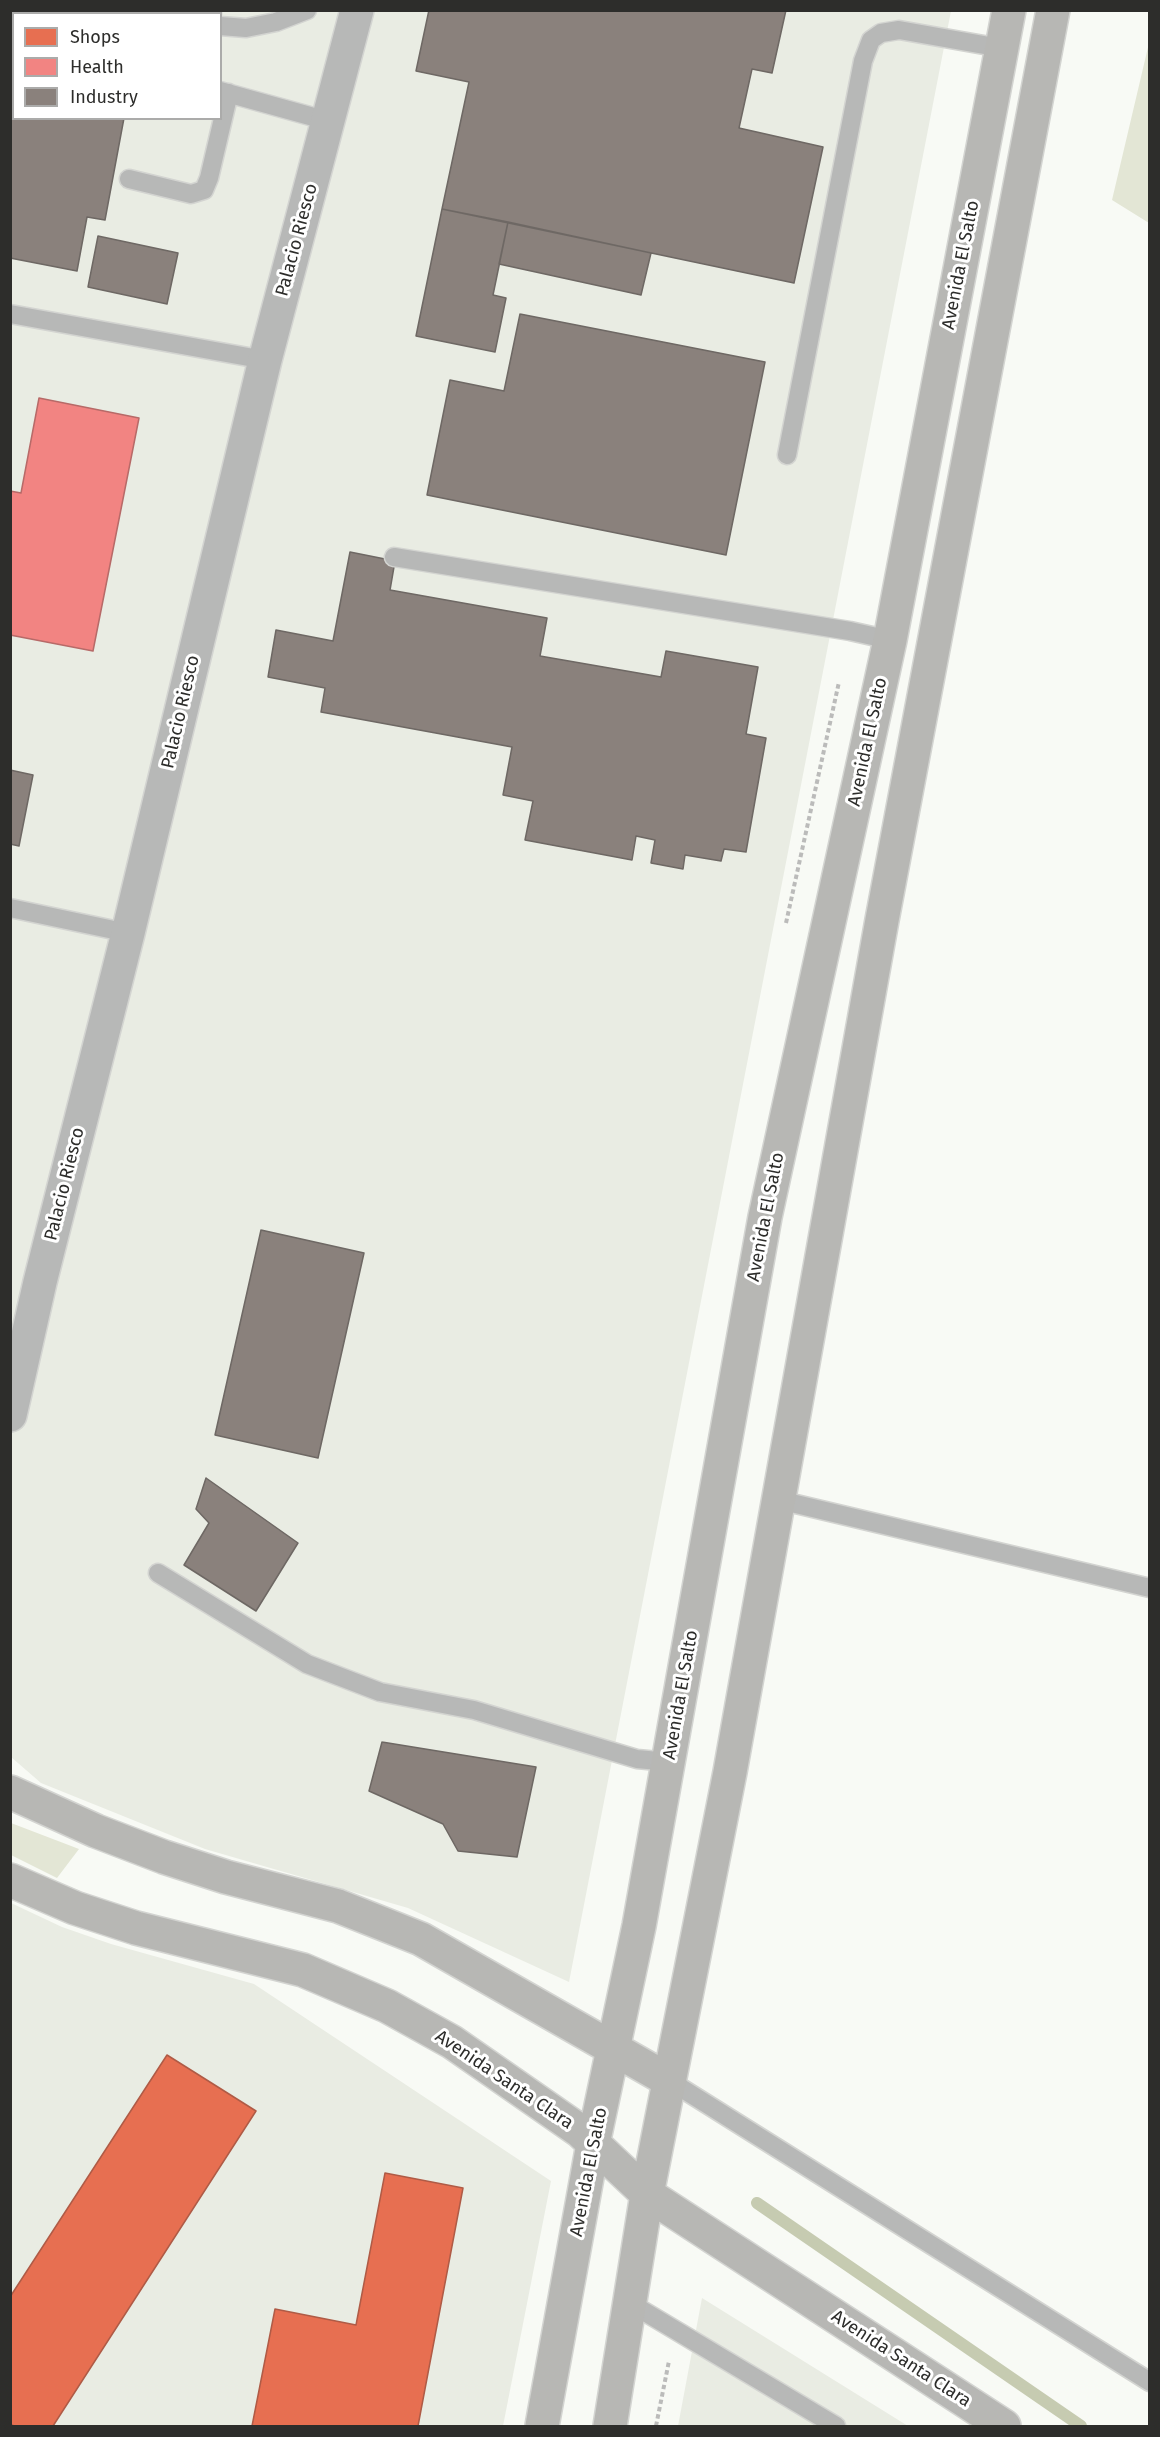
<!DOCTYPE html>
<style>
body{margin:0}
#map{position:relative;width:1160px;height:2437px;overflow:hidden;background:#f8faf5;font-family:"Fira Sans",sans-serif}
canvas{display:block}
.frame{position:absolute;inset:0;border:12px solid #2d2d2b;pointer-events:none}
.legend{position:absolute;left:12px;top:12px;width:210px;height:108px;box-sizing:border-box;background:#fff;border:2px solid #ababaa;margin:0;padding:8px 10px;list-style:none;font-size:18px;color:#2d2d2b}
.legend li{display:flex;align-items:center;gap:12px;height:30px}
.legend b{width:30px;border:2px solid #ababaa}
</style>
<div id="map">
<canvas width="1160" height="2437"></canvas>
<div class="frame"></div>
<ul class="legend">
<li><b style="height:16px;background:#e76f51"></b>Shops</li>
<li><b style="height:16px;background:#f28482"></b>Health</li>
<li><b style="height:16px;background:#8a817c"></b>Industry</li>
</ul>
</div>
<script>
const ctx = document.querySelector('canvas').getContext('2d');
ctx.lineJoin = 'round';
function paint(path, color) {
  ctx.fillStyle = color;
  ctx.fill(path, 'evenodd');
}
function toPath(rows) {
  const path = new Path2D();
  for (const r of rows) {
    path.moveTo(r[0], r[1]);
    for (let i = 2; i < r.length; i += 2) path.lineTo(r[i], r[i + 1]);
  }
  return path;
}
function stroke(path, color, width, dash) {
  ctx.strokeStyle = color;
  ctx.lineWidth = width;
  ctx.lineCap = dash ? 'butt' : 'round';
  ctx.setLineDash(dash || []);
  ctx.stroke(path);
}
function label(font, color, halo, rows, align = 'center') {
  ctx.font = font + ' "Fira Sans",sans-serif';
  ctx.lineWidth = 6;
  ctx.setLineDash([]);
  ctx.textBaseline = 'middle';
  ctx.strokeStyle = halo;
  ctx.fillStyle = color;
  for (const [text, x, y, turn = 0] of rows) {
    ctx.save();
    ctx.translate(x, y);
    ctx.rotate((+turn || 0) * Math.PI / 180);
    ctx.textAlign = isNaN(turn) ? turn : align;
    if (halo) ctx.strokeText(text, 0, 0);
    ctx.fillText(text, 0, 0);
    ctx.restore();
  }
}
const built = toPath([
 [10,11,951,11,569,1982,408,1908,205,1849,41,1783,11,1757],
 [14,14,220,14,220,118,14,118],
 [11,1903,62,1927,111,1944,254,1984,551,2181,503,2426,11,2426],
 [702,2298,908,2426,678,2426]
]);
const green = toPath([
 [1149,43,1149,223,1112,200],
 [10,1823,11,1823,79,1849,57,1878,11,1855]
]);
const shops = toPath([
 [167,2055,256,2111,53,2426,14,2426,10,2424,10,2297,167,2055],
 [385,2173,463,2188,418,2426,252,2426,275,2309,356,2325,385,2173]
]);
const health = toPath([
 [39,398,139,418,93,651,10,635,10,491,21,493,39,398]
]);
const industry = toPath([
 [429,10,786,10,772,73,752,69,739,128,823,147,794,283,442,209,469,82,416,71,429,10],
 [10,48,14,49,14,118,124,118,105,220,87,217,77,271,10,258,10,48],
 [442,209,508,222,493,295,506,298,495,352,416,336,442,209],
 [508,222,651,253,641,295,499,264,508,222],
 [98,236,178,253,167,304,88,287,98,236],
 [520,314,765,362,726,555,427,495,450,380,504,391,520,314],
 [350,552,395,561,390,590,547,618,540,656,661,677,666,651,758,667,746,734,766,738,746,852,724,849,721,861,685,855,683,869,651,863,655,840,636,836,632,860,525,840,533,801,503,795,512,747,321,712,325,688,268,677,276,630,333,641,350,552],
 [10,770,33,775,19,846,10,844,10,770],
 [261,1230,364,1253,318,1458,215,1435,261,1230],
 [206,1478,298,1543,256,1611,184,1565,209,1523,196,1509,206,1478],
 [382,1742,536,1767,517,1857,458,1851,443,1824,369,1791,382,1742]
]);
const stream = toPath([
 [757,2203,1081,2426]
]);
const path = toPath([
 [786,923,839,682],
 [656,2426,669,2361]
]);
const lane = toPath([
 [138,10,153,14],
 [212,14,212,10],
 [220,26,246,28,276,22,307,10],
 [220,91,328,121],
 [129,179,191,194,204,190,209,178,229,93],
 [10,314,265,360],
 [787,455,863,61,871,40,881,33,899,30,1001,48],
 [394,557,850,631,890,640],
 [10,908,128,933],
 [779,1500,1150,1588],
 [158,1573,307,1664,380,1692,474,1710,637,1759,669,1762],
 [670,2081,1150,2382],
 [630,2303,836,2426]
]);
const street = toPath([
 [10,1415,40,1282,128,933,265,360,357,10]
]);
const secondary = toPath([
 [10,1792,96,1831,164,1857,226,1877,338,1906,421,1939,670,2081],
 [10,1880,75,1908,136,1928,303,1970,387,2006,452,2042,580,2131,647,2194,1004,2426],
 [542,2426,593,2144,639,1926,765,1217,890,640,1009,10],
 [610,2426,647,2194,730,1772,882,920,1053,10]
]);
const streetNames = [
 ["Palacio Riesco",297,240,-75],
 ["Avenida El Salto",961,265,-79],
 ["Palacio Riesco",181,712,-77],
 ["Avenida El Salto",868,742,-78],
 ["Palacio Riesco",65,1184,-76],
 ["Avenida El Salto",766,1217,-79],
 ["Avenida El Salto",681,1695,-80],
 ["Avenida Santa Clara",504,2080,34],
 ["Avenida El Salto",589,2172,-79],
 ["Avenida Santa Clara",901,2359,33]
];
paint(built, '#e9ece3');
paint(green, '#e3e6d5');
paint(shops, '#e76f51');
stroke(shops, '#af5b46', 1.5);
paint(health, '#f28482');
stroke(health, '#b76a68', 1.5);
paint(industry, '#8a817c');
stroke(industry, '#6e6864', 1.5);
stroke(stream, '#c6cbb1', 12);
stroke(lane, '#d3d4d1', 21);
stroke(street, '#d3d4d1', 36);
stroke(secondary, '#d3d4d1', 36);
stroke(path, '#bbbbba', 4, [4.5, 3]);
stroke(lane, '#b7b8b7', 18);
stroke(street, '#b7b8b7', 33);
stroke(secondary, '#b7b7b4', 33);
label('18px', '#2d2d2b', '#fff', streetNames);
</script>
